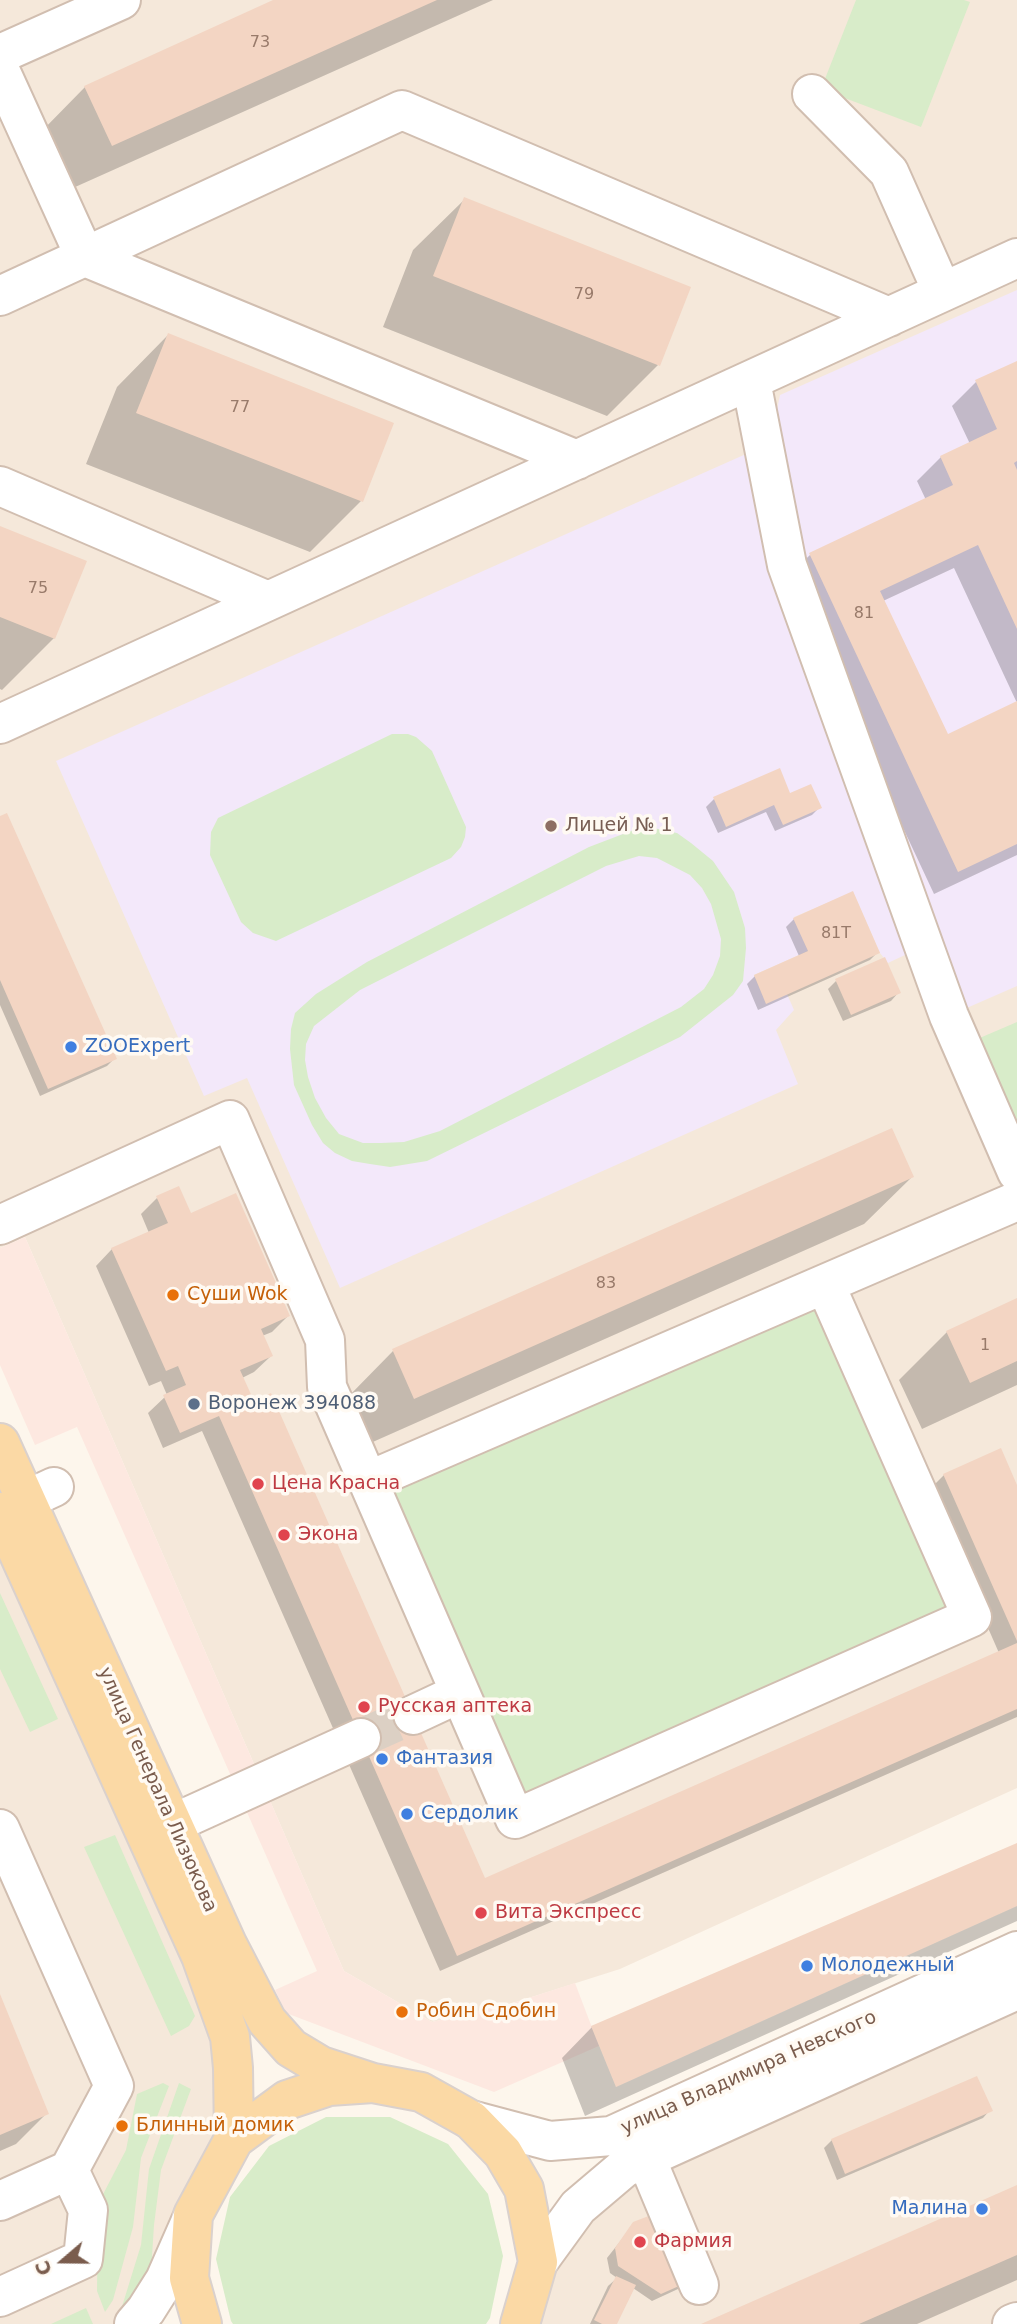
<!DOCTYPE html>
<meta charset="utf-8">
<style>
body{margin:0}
#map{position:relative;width:1017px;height:2324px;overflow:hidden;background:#fdf6ec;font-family:"DejaVu Sans",sans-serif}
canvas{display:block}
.north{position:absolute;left:28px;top:2226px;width:70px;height:70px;-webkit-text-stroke:5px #fffaf3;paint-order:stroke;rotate:250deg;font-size:19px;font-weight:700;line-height:28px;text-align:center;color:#7a5c4d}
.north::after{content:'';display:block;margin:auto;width:24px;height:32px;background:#7a5c4d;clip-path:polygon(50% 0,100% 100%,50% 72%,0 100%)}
</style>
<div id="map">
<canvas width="1017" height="2324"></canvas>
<div class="north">С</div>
</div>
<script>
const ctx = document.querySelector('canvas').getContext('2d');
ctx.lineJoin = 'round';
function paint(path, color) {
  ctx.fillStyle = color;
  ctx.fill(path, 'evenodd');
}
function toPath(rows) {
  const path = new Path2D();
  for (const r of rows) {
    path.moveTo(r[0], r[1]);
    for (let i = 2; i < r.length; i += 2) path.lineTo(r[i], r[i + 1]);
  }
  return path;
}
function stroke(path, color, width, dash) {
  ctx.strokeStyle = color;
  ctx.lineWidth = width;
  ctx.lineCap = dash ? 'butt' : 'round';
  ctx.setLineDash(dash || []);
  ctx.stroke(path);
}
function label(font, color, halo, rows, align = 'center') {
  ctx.font = font + ' "DejaVu Sans",sans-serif';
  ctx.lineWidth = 7;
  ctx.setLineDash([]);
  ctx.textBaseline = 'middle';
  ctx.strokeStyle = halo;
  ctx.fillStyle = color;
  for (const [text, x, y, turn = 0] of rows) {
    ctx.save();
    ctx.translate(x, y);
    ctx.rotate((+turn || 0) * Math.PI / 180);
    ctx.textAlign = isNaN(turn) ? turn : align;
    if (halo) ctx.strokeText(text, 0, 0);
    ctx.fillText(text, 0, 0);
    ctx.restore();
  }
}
const residential = toPath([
 [0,0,1017,0,1017,1788,620,1969,513,2003,432,2022,344,1971,25,1237,0,1248],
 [0,1512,201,1956,234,2139,134,2324,0,2324],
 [1017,1990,1017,2324,520,2324,578,2207]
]);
const commercial = toPath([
 [25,1237,344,1971,432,2022,513,2003,575,1983,599,2046,494,2092,286,2013,275,1990,317,1971,77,1427,35,1445,0,1365,0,1248]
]);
const education = toPath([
 [1017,290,1017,986,937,1021,907,954,888,963,880,953,853,892,794,917,808,951,754,975,766,1003,787,994,794,1010,776,1030,798,1084,340,1288,247,1078,204,1096,56,761,764,446,770,443,780,395]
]);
const green = toPath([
 [856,0,964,0,970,2,921,127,821,89],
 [392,734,408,734,416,737,432,751,466,827,465,837,461,847,451,858,276,941,253,933,241,922,210,855,211,832,218,818],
 [644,826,677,833,691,843,713,861,734,892,745,928,746,948,743,981,733,995,680,1037,427,1161,390,1167,370,1164,352,1161,335,1153,323,1143,312,1125,294,1085,290,1049,291,1029,295,1013,316,994,367,962,589,847],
 [639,856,657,858,690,875,702,888,711,904,721,939,720,956,713,975,704,989,681,1007,440,1131,404,1142,381,1143,363,1143,339,1134,326,1118,315,1098,308,1077,305,1060,306,1044,314,1026,360,990,606,866],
 [1017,1022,1017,1172,961,1046],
 [825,1284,972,1617,515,1819,368,1481],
 [0,1593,58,1719,30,1732,0,1669],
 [115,1835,195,2016,189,2026,171,2036,84,1847],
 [163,2083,169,2086,141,2158,133,2227,113,2300,105,2312,97,2291,98,2204,126,2150,137,2094],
 [179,2083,191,2089,161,2170,154,2225,151,2272,120,2313,141,2245,149,2169],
 [326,2117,390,2117,448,2144,488,2194,503,2256,490,2318,486,2324,233,2324,231,2321,216,2259,230,2197,269,2146],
 [86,2308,93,2324,51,2324]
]);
const shadow = toPath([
 [278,0,493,0,64,192,38,135,85,87],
 [465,199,658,365,607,416,383,327,413,250],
 [168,335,361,501,310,552,86,464,117,387],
 [1017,362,1017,855,934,894,786,578,810,555,926,500,917,481,941,457,970,444,952,406,976,382],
 [954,568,1017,703,947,736,883,601],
 [0,527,54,638,2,690,0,689],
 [789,796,820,807,812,815,775,831,766,812,718,833,706,807,714,799],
 [0,818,115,1058,107,1066,40,1096,0,1005],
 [794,919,878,952,870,960,758,1010,747,984,755,976,799,956,786,927],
 [836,981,898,993,891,1001,843,1021,828,989],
 [912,1177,864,1224,366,1445,346,1399,393,1351],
 [157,1198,190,1215,290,1296,283,1303,288,1316,272,1332,262,1336,271,1356,254,1372,242,1378,484,1880,999,1653,928,1491,944,1475,1017,1489,1017,1717,440,1971,202,1431,163,1448,148,1413,167,1395,161,1381,149,1386,96,1266,112,1249,149,1233,141,1214],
 [1017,1300,1017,1385,922,1429,899,1380,947,1332],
 [1017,1845,1017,1921,585,2116,562,2058,592,2027],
 [0,1999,47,2113,16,2144,0,2151],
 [977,2079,990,2110,983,2118,837,2180,824,2148,832,2140],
 [1017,2187,1017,2280,917,2324,705,2324],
 [634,2224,686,2281,678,2289,652,2301,633,2288,615,2324,590,2324,608,2286,617,2278,610,2273,607,2258]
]);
const building = toPath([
 [273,0,437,0,112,146,84,86],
 [464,197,691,287,660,366,433,276],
 [168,333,394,423,363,502,136,413],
 [1017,361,1017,461,1014,463,1017,470,1017,629,978,545,880,591,948,734,1017,701,1017,844,958,872,809,553,953,485,940,456,997,429,975,380],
 [0,526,87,561,55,639,0,617],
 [780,768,790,793,811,784,822,808,783,825,774,805,726,827,713,797],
 [7,813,117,1059,48,1089,0,980,0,816],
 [853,891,880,953,766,1004,754,975,808,951,793,918],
 [885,957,901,993,851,1015,835,979],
 [892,1128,914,1177,414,1399,392,1349],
 [179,1186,191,1213,236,1193,276,1283,285,1279,292,1296,283,1300,290,1316,261,1329,273,1356,240,1370,254,1401,271,1393,485,1878,1017,1643,1017,1709,457,1956,219,1416,180,1433,163,1395,186,1385,178,1366,166,1371,111,1248,168,1223,156,1196],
 [1017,1298,1017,1361,970,1383,946,1331],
 [1001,1448,1017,1485,1017,1641,943,1474],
 [1017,1843,1017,1906,616,2087,591,2026],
 [0,1994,49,2114,0,2135],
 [977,2076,993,2111,845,2174,831,2139],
 [1017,2185,1017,2255,859,2324,701,2324],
 [659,2212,688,2282,661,2294,618,2266,615,2248,633,2222],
 [616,2276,636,2285,617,2324,602,2324,594,2320]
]);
const minorTunnel = toPath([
 [361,1738,413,1715]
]);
const minor = toPath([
 [0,54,121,0],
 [0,70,85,257,577,460],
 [812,94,889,172,942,291],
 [0,296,402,110,889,317],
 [751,381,787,565,949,1016,1017,1172],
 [0,486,268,601],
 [0,724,1017,258],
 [0,1225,230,1120,325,1340,327,1387,515,1819,972,1617,825,1284],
 [368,1481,1017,1201],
 [26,1500,54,1487],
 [413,1715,460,1693],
 [172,1824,361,1738],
 [0,1829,114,2086,69,2170,0,2201],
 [471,2120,550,2141,611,2136,1017,1951],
 [646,2158,699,2285],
 [538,2262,578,2207,624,2168,1017,1990],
 [0,2297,83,2259,88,2210,69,2170],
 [134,2324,146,2310,165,2280,191,2221],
 [1012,2324,1017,2322]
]);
const major = toPath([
 [0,1443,227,1944,267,2021,291,2048,321,2066,373,2083],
 [0,1512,201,1956,230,2037,233,2068,234,2139],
 [202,2324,189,2278,193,2215,234,2139,287,2100,329,2086,373,2083,421,2092,471,2120,503,2153,524,2189,538,2262,520,2324]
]);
const markers = [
 [551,826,7,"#8d6e63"],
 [71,1047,7,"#3f7fe0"],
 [173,1295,7,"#e8710a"],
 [194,1404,7,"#5c6f8a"],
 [258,1484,7,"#e0444e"],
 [284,1535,7,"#e0444e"],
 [364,1707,7,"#e0444e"],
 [382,1759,7,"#3f7fe0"],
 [407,1814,7,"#3f7fe0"],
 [481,1913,7,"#e0444e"],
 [807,1966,7,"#3f7fe0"],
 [402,2012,7,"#e8710a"],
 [122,2126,7,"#e8710a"],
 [982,2209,7,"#3f7fe0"],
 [640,2242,7,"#e0444e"]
];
const numberNames = [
 ["73",260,43],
 ["79",584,295],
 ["77",240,408],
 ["75",38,589],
 ["81",864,614],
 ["81Т",836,934],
 ["83",606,1284],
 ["1",985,1346]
];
const educationNames = [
 ["Лицей № 1",565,826]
];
const shopNames = [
 ["ZOOExpert",85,1047],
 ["Фантазия",396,1759],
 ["Сердолик",421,1814],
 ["Молодежный",821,1966],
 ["Малина",968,2209,"right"]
];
const foodNames = [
 ["Суши Wok",187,1295],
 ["Робин Сдобин",416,2012],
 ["Блинный домик",136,2126]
];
const serviceNames = [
 ["Воронеж 394088",208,1404]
];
const healthNames = [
 ["Цена Красна",272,1484],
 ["Экона",298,1535],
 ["Русская аптека",378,1707],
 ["Вита Экспресс",495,1913],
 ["Фармия",654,2242]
];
const streetNames = [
 ["улица Генерала Лизюкова",157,1790,66],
 ["улица Владимира Невского",749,2073,-24]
];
paint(residential, '#f5e8da');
paint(commercial, '#fde8e0');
paint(education, '#f3e8fa');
paint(green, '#d8ecc9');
paint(shadow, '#0003');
paint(building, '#f3d5c3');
stroke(minorTunnel, '#dcd0c4', 38, [38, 19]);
stroke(minor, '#d1beb0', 42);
stroke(major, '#dad1cd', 42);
stroke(minor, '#fff', 38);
stroke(major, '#fbd9a5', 38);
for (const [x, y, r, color] of markers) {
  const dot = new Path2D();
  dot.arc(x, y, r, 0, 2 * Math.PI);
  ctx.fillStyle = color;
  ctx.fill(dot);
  stroke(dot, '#fffaf3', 2.5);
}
label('16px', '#987a6a', null, numberNames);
label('19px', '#785e54', '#fffaf3', educationNames, 'left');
label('19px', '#366cbe', '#fffaf3', shopNames, 'left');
label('19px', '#c56008', '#fffaf3', foodNames, 'left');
label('19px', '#4e5e75', '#fffaf3', serviceNames, 'left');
label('19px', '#be3a42', '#fffaf3', healthNames, 'left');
label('19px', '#7a5c4d', '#fffaf3', streetNames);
</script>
